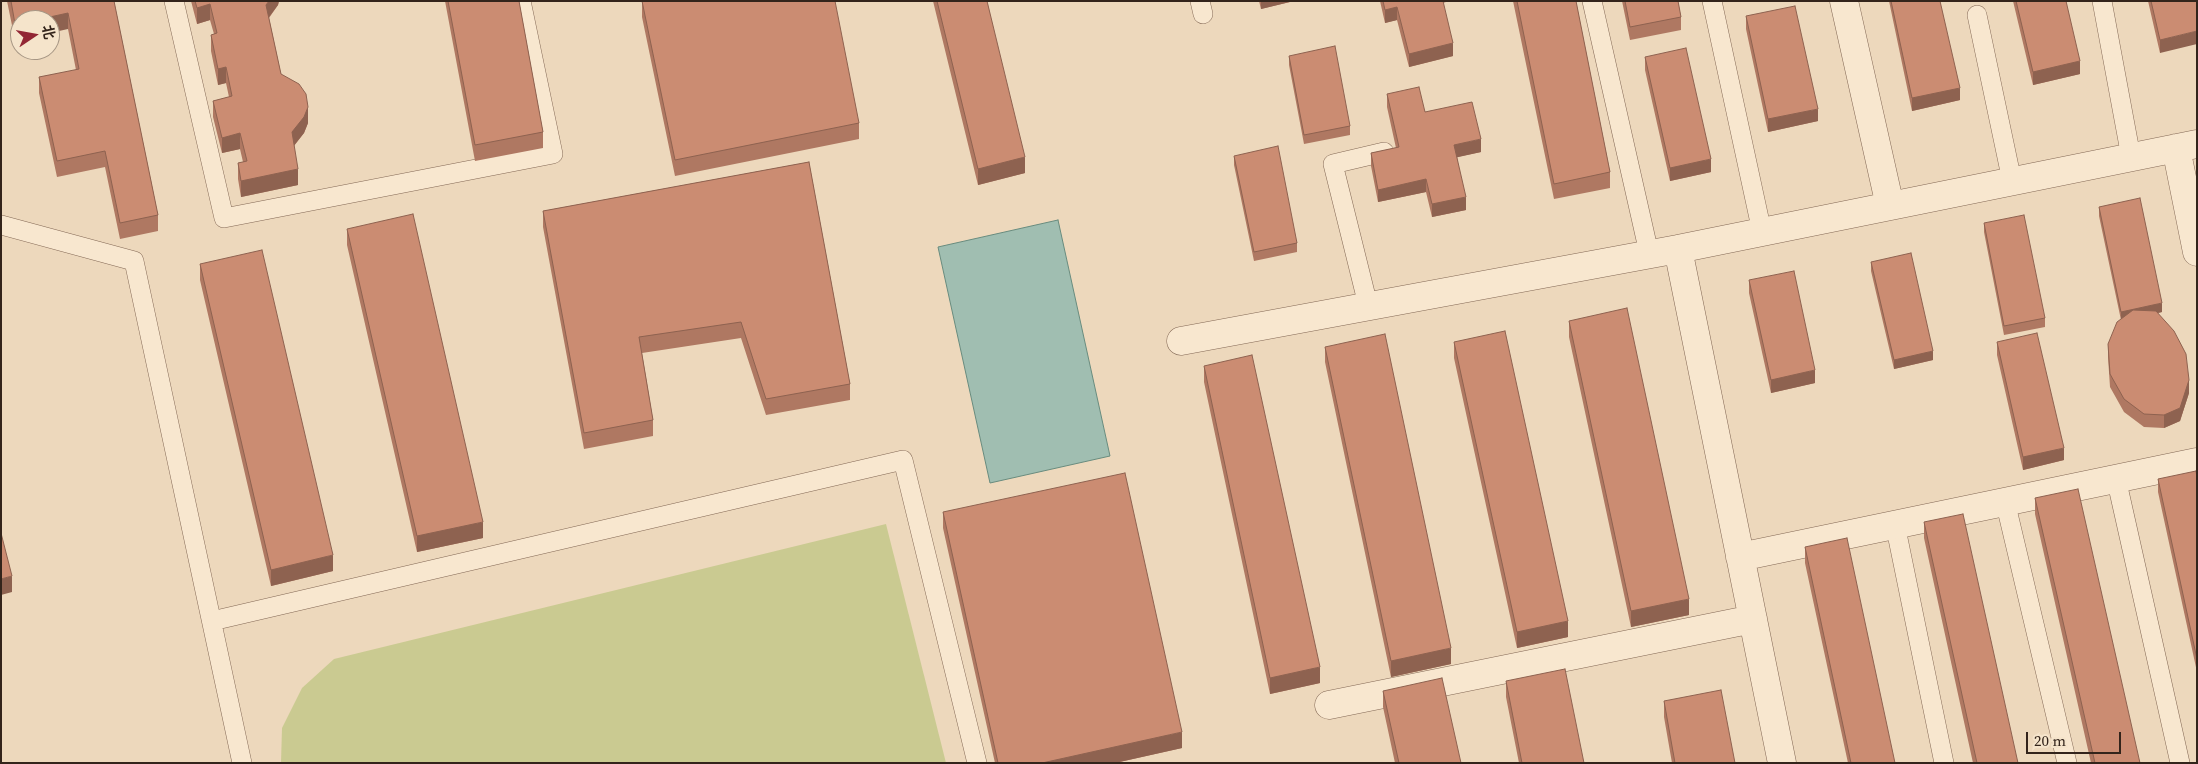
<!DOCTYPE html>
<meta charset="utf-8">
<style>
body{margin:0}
#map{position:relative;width:2198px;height:764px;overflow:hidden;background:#edd8bc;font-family:"Source Serif 4","Noto Sans SC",serif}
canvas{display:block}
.frame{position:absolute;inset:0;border:2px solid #33241b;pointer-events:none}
.north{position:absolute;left:10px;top:10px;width:50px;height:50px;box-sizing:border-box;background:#f5e4cb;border:1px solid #a79785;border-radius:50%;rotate:78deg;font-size:14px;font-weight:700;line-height:20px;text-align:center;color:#33241b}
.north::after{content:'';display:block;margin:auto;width:18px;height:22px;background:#922634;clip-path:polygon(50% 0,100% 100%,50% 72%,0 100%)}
.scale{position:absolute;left:2026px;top:732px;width:95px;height:22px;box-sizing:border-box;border:2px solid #33241b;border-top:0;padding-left:6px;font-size:15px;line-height:18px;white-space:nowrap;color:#33241b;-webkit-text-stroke:4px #f5e4cb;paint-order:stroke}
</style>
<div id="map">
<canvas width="2198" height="764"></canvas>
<div class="frame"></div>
<div class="north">北</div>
<div class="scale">20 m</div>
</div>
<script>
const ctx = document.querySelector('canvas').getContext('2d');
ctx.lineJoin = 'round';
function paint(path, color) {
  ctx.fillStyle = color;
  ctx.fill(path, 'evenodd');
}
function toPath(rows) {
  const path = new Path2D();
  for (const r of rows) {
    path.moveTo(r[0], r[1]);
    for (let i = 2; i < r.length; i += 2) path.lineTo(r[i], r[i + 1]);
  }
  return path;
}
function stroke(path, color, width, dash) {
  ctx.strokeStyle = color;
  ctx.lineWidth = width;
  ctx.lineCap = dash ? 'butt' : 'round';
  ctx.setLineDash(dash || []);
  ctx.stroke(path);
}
const green = toPath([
 [886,524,946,763,281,763,282,728,302,688,334,659]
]);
const water = toPath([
 [1058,220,1110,456,990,483,938,247,1058,220]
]);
const service = toPath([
 [174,1,224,218,553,154,521,1],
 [1200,1,1203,14],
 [1592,1,1649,253],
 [1712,1,1762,232],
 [2102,1,2131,157],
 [1977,15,2012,181],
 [1,225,134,261,242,763],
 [1368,305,1333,164,1384,152],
 [2116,478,2180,763],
 [2005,501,2067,763],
 [1895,524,1944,763],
 [212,621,903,460,977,763]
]);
const minor = toPath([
 [1844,1,1890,206],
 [2176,148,2197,252],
 [1181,341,1678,249],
 [1740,557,2197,462],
 [1329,705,1753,619],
 [1782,763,1678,249,2197,144]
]);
const wall = toPath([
 [7,1,114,1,158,215,158,231,120,239,105,167,57,177,39,93,39,77,76,70,68,29,20,20,20,39,15,40],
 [191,1,279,1,278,5,269,18,281,74,308,123,304,133,294,146,298,185,241,197,238,179,238,163,243,162,240,149,222,153,213,117,213,101,229,97,226,83,218,85,211,51,211,35,214,34,210,20,197,24],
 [445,1,519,1,543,132,543,148,475,161],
 [642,1,859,123,859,139,675,176,642,17],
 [933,1,987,1,1025,173,978,185],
 [1259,1,1294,1,1261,9],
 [1380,1,1449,1,1443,3,1453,56,1409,67,1397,20,1385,23],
 [1513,1,1576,1,1610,172,1610,188,1554,199],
 [1622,1,1678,1,1681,17,1681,30,1630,40],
 [1889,1,1940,1,1960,100,1912,111],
 [2013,1,2066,1,2080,74,2033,85],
 [2148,1,2197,1,2160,53],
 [1746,16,1818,121,1768,132,1746,29],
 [1289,56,1350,126,1350,135,1304,144,1289,65],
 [1645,57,1711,172,1670,181,1645,70],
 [1387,94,1425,112,1481,152,1457,157,1466,210,1432,217,1426,192,1378,202,1371,166,1371,153,1396,148,1387,107],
 [1234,156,1297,243,1297,252,1254,261,1234,165],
 [809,162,850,384,850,400,766,415,741,338,642,353,653,420,653,436,584,449,543,227,543,211],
 [2099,207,2162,312,2158,313,2189,393,2180,421,2164,428,2144,427,2124,412,2110,387,2108,357,2108,344,2121,320,2099,216],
 [1984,223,2045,318,2045,327,2004,335,1984,232],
 [347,229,483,538,417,552,347,245],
 [1871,262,1933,360,1894,369,1871,271],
 [200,264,333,571,271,586,200,280],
 [1749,280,1815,383,1771,393,1749,293],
 [1569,321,1689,615,1631,627,1569,337],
 [1454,342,1568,637,1517,648,1454,358],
 [1997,342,2064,460,2023,470,1997,355],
 [1325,347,1451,664,1391,677,1325,362],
 [1204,366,1320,683,1270,694,1204,382],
 [2197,477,2197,672,2158,492,2158,479],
 [2035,498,2140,763,2091,763,2035,514],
 [943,512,1182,748,1115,763,995,763,943,528],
 [1924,522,2018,763,1973,763,1924,538],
 [1805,547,1895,763,1848,763,1805,563],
 [1506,681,1584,763,1519,763,1506,697],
 [1383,691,1461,763,1395,763,1383,707],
 [1664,701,1735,763,1672,763,1664,717]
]);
const shadedWall = toPath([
 [269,1,279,1,278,5,266,21,266,5],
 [1261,1,1294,1,1261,9],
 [210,4,210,20,197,24,197,8],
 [1397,7,1397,20,1385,23,1385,10],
 [68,13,68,29,50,33,50,20,36,20],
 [20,23,20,39,15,40,15,24],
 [2197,31,2197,44,2160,53,2160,40],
 [1453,43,1453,56,1409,67,1409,54],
 [2080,61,2080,74,2033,85,2033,72],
 [226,67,226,83,218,85,218,69],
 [1960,88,1960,100,1912,111,1912,98],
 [308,107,308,123,304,133,292,148,292,132],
 [1818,109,1818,121,1768,132,1768,119],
 [240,133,240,149,222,153,222,138],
 [1481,139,1481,152,1454,158,1454,145],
 [1025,157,1025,173,978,185,978,169],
 [1711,159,1711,172,1670,181,1670,168],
 [298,169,298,185,241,197,241,181],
 [1426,179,1426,192,1378,202,1378,190],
 [1466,197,1466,210,1432,217,1432,204],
 [2162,303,2162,312,2121,321,2121,312],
 [1933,351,1933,360,1894,369,1894,360],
 [1815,370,1815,383,1771,393,1771,380],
 [2189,380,2189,393,2180,421,2164,428,2164,415],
 [2064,448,2064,460,2023,470,2023,457],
 [483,522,483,538,417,552,417,536],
 [333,555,333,571,271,586,271,570],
 [12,576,12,592,1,595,1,579],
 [1689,599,1689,615,1631,627,1631,611],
 [1568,621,1568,637,1517,648,1517,632],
 [1451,648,1451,664,1391,677,1391,661],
 [1320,667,1320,683,1270,694,1270,678],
 [1182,732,1182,748,1115,763,1042,763]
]);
const building = toPath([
 [11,1,114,1,158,215,120,223,105,151,57,161,39,77,79,69,68,13,36,20,20,20,20,23,15,24,11,1],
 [195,1,269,1,266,5,281,74,299,84,306,94,308,107,304,117,292,132,298,169,241,181,238,163,247,161,240,133,222,138,213,101,232,96,226,67,218,69,211,35,217,33,210,4,197,8,195,1],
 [448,1,519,1,543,132,475,145,448,1],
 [642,1,835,1,859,123,675,160,642,1],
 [937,1,987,1,1025,157,978,169,937,1],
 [1383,1,1443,1,1453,43,1409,54,1397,7,1385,10,1383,1],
 [1517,1,1576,1,1610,172,1554,184,1517,1],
 [1625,1,1678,1,1681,17,1630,27,1625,1],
 [1891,1,1940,1,1960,88,1912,98,1891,1],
 [2016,1,2066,1,2080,61,2033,72,2016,1],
 [2151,1,2197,1,2197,31,2160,40,2151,1],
 [1795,6,1818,109,1768,119,1746,16,1795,6],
 [1335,46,1350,126,1304,135,1289,56,1335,46],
 [1686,48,1711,159,1670,168,1645,57,1686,48],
 [1419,87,1425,112,1472,102,1481,139,1454,145,1466,197,1432,204,1426,179,1378,190,1371,153,1399,147,1387,94,1419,87],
 [1278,146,1297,243,1254,252,1234,156,1278,146],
 [809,162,850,384,766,399,741,322,639,337,653,420,584,433,543,211,809,162],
 [2140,198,2162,303,2121,312,2099,207,2140,198],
 [413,214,483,522,417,536,347,229,413,214],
 [2024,215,2045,318,2004,326,1984,223,2024,215],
 [262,250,333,555,271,570,200,264,262,250],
 [1911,253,1933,351,1894,360,1871,262,1911,253],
 [1794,271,1815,370,1771,380,1749,280,1794,271],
 [1627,308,1689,599,1631,611,1569,321,1627,308],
 [2133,310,2156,311,2174,331,2186,354,2189,380,2180,408,2164,415,2144,414,2124,399,2110,374,2108,344,2117,322,2133,310],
 [1505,331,1568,621,1517,632,1454,342,1505,331],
 [2037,333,2064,448,2023,457,1997,342,2037,333],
 [1385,334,1451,648,1391,661,1325,347,1385,334],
 [1252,355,1320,667,1270,678,1204,366,1252,355],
 [2196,471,2197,477,2197,659,2158,479,2196,471],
 [1125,473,1182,732,1042,763,998,763,943,512,1125,473],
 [2078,489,2140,763,2095,763,2035,498,2078,489],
 [1963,514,2018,763,1977,763,1924,522,1963,514],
 [1,533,12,576,1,579,1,533],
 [1847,538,1895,763,1851,763,1805,547,1847,538],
 [1565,669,1584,763,1522,763,1506,681,1565,669],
 [1442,678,1461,763,1399,763,1383,691,1442,678],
 [1721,690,1735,763,1675,763,1664,701,1721,690]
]);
paint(green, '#caca91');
paint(water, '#a0beb1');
stroke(water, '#688b7e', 1);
stroke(service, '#846956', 20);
stroke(minor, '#846956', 29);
stroke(service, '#f8e7cf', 19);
stroke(minor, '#f8e7cf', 28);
paint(wall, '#af7862');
paint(shadedWall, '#8e6250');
paint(building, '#cb8c72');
stroke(building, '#8e6250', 1);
</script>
